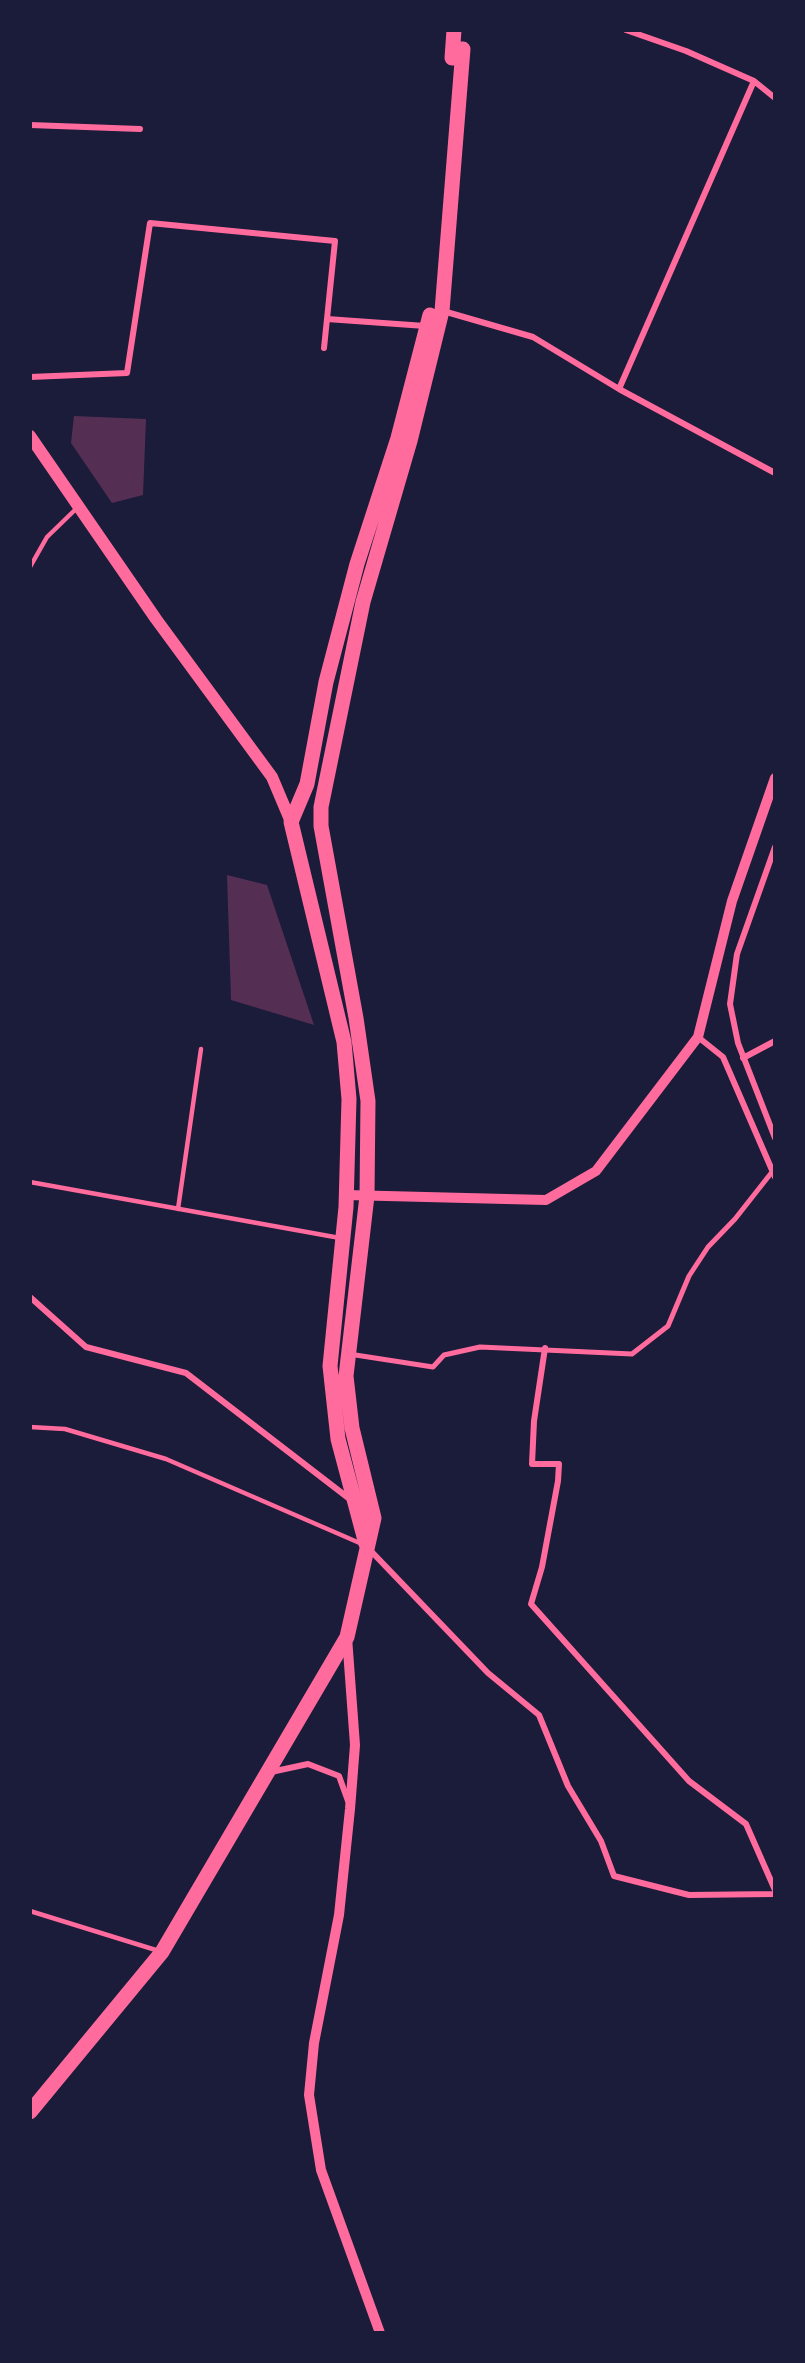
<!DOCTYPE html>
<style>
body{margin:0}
#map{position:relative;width:805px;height:2363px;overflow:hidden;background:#1b1b3a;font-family:Barlow,sans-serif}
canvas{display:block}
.frame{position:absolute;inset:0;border:32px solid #1b1b3a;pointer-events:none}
</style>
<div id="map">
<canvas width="805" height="2363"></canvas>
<div class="frame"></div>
</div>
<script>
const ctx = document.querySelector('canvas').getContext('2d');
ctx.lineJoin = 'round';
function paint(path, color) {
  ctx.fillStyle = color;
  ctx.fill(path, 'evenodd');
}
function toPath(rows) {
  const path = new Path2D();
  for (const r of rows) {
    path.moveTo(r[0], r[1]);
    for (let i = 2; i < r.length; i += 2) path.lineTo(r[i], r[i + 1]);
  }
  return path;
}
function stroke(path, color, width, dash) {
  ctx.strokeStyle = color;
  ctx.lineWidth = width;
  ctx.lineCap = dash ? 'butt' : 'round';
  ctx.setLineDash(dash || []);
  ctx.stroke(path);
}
const building = toPath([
 [74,416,146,419,143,495,112,503,71,443],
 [227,875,267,885,314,1025,231,1000]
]);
const service = toPath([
 [30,567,47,537,78,507],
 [30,1182,340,1238],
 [178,1209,201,1049],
 [30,1427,65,1429,166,1459,362,1544],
 [30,1911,159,1951]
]);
const pedestrian = toPath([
 [349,1354,433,1367,444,1355,480,1347,632,1354,668,1326,689,1276,708,1247,735,1219,772,1172]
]);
const minor = toPath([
 [626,30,686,51,754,81,775,98],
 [30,125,140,129],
 [443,311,533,337,619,389,775,473],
 [327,319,425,326],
 [30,377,127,373,150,223,335,241,324,348],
 [619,389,754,81],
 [775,847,737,954,730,1004,738,1043,775,1138],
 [698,1037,723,1057,775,1177],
 [743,1058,775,1041],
 [30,1297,86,1347,186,1373,351,1500],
 [545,1348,534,1421,532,1464,559,1464,558,1481,542,1567,531,1604,689,1781,746,1824,775,1890],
 [369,1549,488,1673,539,1715,568,1786,601,1841,614,1876,689,1895,775,1894],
 [271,1772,308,1764,339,1776,348,1801]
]);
const tertiary = toPath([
 [346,1195,546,1200,596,1171,698,1037,732,901,775,778],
 [347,1637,355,1745,350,1809,339,1915,314,2043,309,2095,321,2170,380,2333]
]);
const secondary = toPath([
 [30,436,156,619,272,777,291,822]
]);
const primary = toPath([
 [452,58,454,30],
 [366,1544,338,1439,330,1366,346,1207,349,1099,344,1042,291,822,307,784,326,682,357,564,398,438,430,315],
 [30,2112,162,1952,347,1637,374,1518,352,1428,346,1376,367,1196,368,1101,356,1018,321,826,321,807,363,602,410,441,442,311,463,49,453,49]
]);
paint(building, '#542f53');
stroke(service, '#ff6b9d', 4.5);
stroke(pedestrian, '#ff6b9d', 5);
stroke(minor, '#ff6b9d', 6);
stroke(tertiary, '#ff6b9d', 10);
stroke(secondary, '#ff6b9d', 12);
stroke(primary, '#ff6b9d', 15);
</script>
